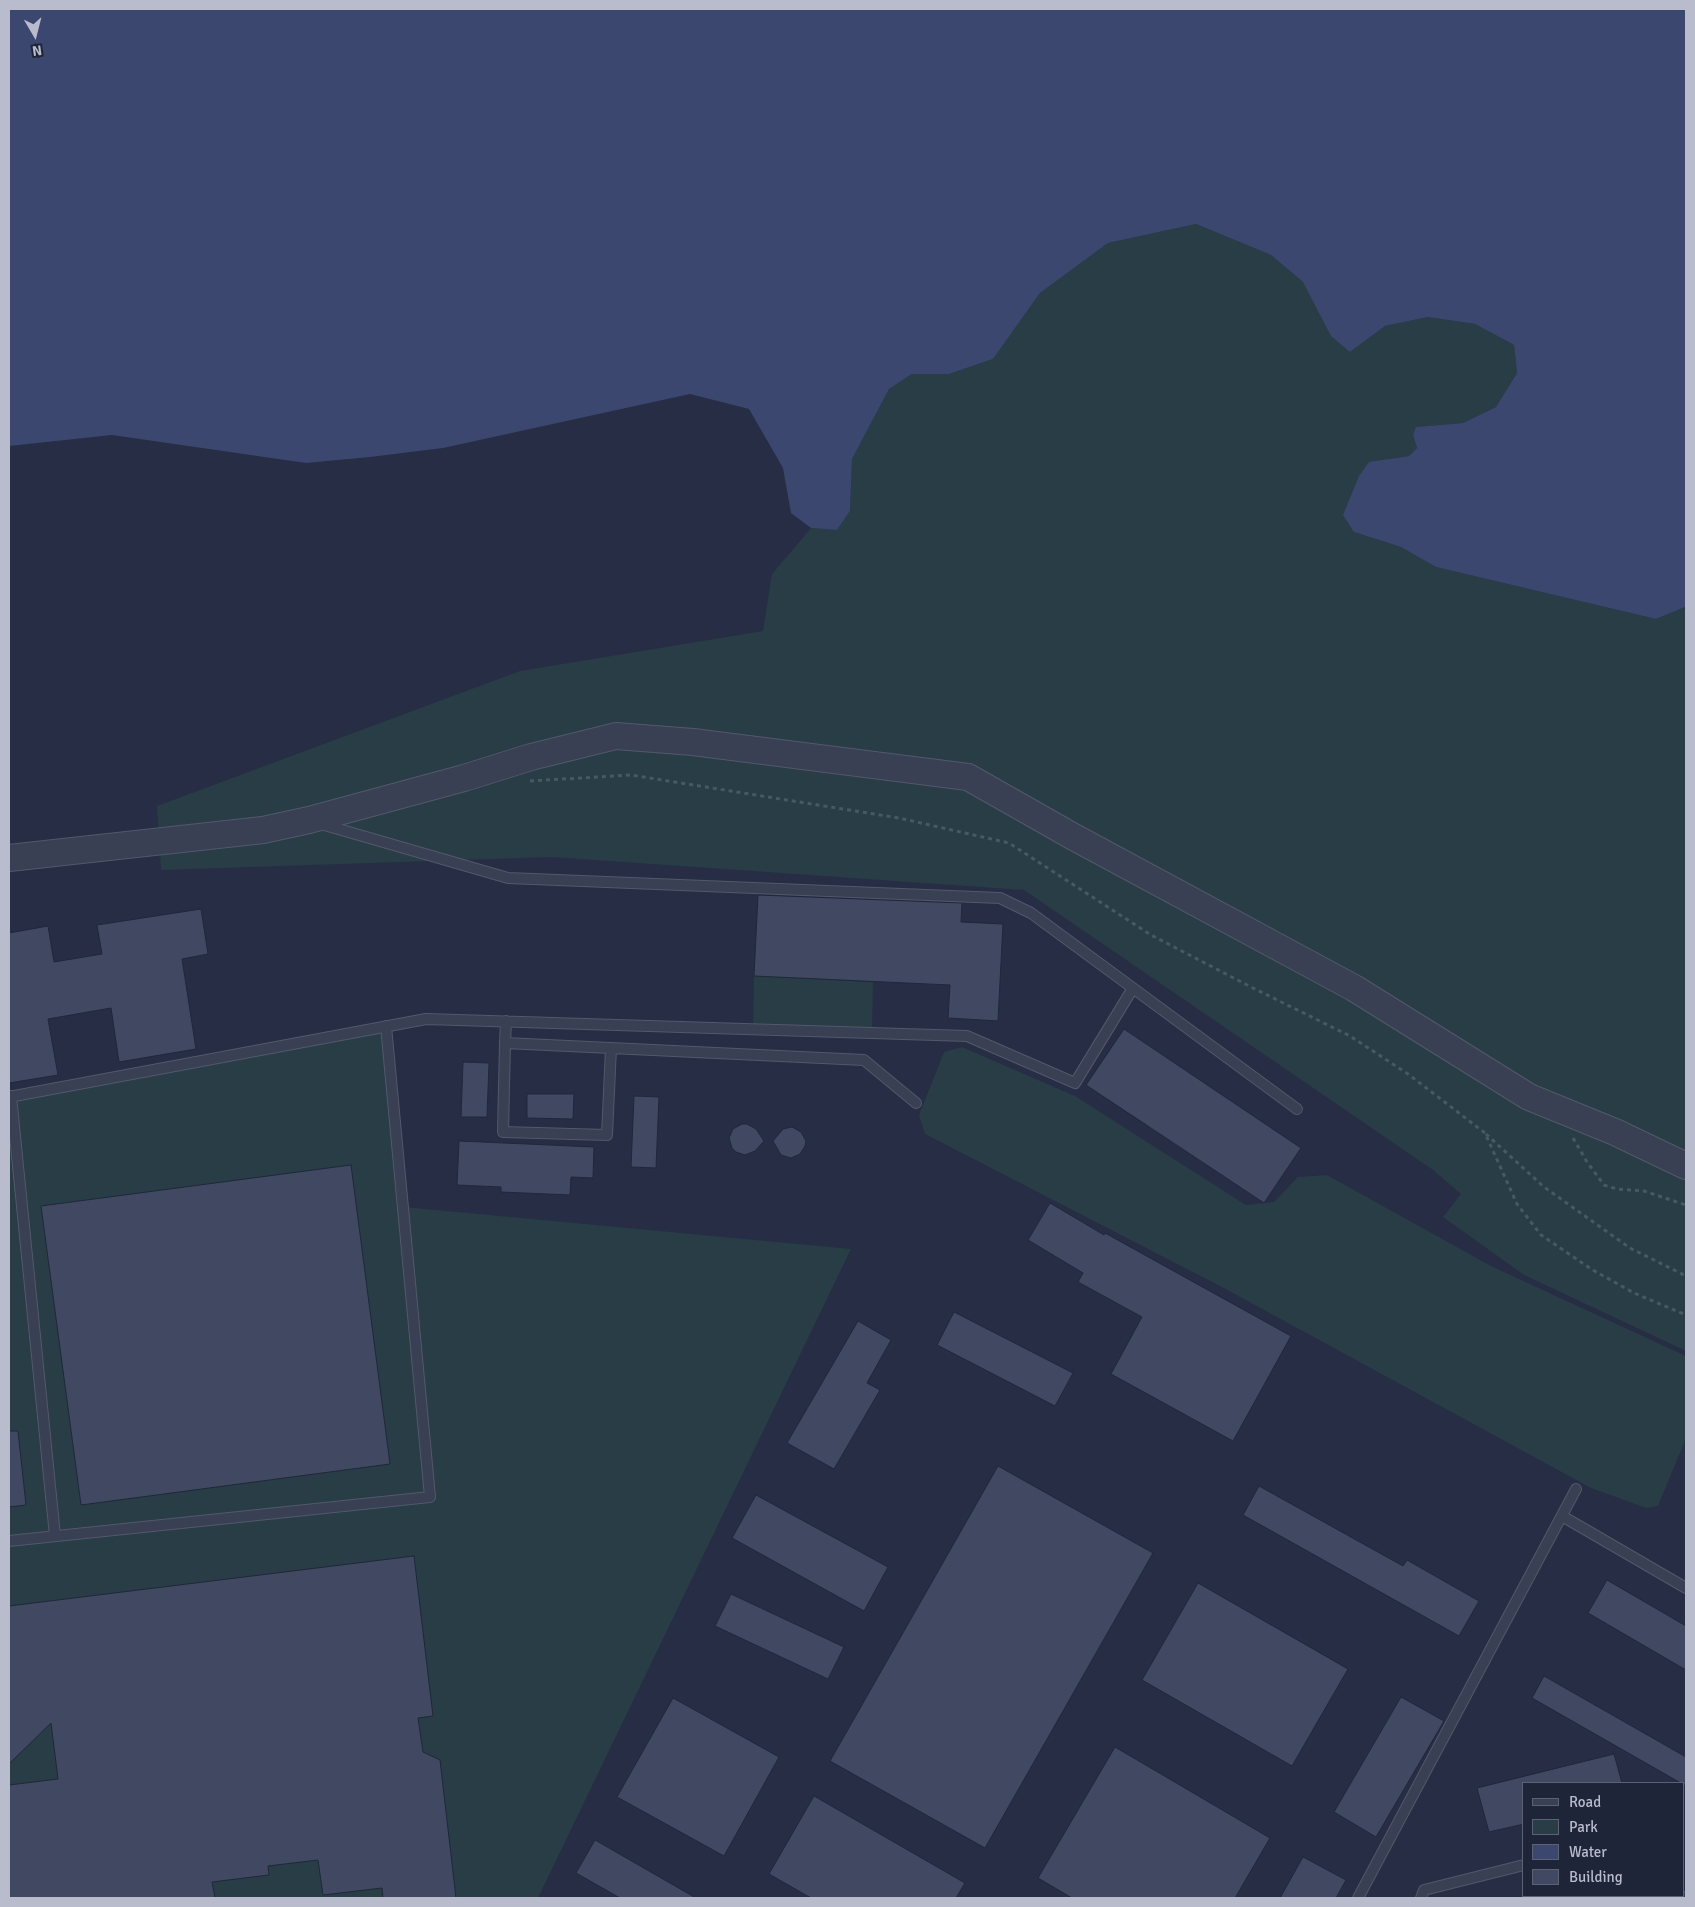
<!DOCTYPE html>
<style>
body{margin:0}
#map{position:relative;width:1695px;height:1907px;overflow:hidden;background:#262d45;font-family:Signika,sans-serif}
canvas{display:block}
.frame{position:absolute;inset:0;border:10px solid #b8bccd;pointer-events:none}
.legend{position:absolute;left:1522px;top:1782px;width:162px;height:115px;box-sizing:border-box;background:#1f2539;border:1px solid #5c6174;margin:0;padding:6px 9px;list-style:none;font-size:15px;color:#b8bccd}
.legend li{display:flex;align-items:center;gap:10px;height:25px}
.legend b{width:25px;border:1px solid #5c6174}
.north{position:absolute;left:10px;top:10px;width:50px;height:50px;-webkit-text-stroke:4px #1f2539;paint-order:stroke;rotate:172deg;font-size:14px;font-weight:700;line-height:20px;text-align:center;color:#b8bccd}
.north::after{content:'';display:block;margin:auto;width:18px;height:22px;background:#b8bccd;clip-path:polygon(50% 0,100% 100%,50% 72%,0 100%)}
</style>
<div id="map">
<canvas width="1695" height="1907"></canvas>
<div class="frame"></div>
<ul class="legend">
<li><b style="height:6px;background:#3a4054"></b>Road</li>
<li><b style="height:14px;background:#283d45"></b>Park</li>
<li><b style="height:14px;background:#3b476e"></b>Water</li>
<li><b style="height:14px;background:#404862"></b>Building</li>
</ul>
<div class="north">N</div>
</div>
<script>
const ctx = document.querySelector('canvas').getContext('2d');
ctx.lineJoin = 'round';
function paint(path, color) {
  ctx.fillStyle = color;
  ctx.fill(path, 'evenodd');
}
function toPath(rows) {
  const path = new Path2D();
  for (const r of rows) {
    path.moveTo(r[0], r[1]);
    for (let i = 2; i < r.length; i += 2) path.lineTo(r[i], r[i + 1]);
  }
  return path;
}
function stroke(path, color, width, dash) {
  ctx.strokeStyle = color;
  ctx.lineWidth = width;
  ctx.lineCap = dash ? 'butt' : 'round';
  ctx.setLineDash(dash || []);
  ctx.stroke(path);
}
const green = toPath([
 [1196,224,1271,255,1303,282,1350,352,1385,326,1428,317,1475,324,1514,345,1517,373,1496,407,1463,423,1417,427,1413,435,1417,448,1409,456,1388,459,1354,532,1401,547,1436,567,1656,619,1685,607,1686,604,1686,1351,1524,1275,1443,1217,1461,1194,1433,1170,1024,890,552,857,161,870,157,806,520,671,763,631,772,574,811,528,837,530,850,511,852,459,889,389,912,374,949,374,993,359,1040,293,1108,243],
 [754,976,873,982,872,1033,753,1029],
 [386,1026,404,1207,851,1249,538,1898,9,1898,9,1097],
 [962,1047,1075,1096,1246,1205,1274,1202,1298,1177,1327,1175,1491,1266,1686,1356,1686,1438,1658,1506,1646,1508,1591,1488,1220,1286,925,1134,919,1115,944,1052]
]);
const water = toPath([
 [9,9,1686,9,1686,604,1685,607,1656,619,1436,567,1401,547,1354,532,1343,515,1359,476,1369,462,1409,456,1417,448,1413,435,1416,427,1463,423,1496,407,1517,373,1514,345,1475,324,1428,317,1385,326,1350,352,1331,336,1303,282,1271,255,1196,224,1108,243,1040,293,993,359,949,374,912,374,889,389,852,459,850,511,837,530,811,528,791,513,783,468,749,409,690,394,443,448,370,457,306,463,112,435,9,446]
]);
const building = toPath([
 [758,895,962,903,961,922,1003,924,998,1021,948,1018,950,985,754,976,758,895],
 [201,909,208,954,182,959,196,1049,119,1062,111,1008,48,1019,58,1075,9,1083,9,933,48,926,54,962,102,954,97,925,201,909],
 [1124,1029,1301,1148,1264,1203,1086,1085,1124,1029],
 [463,1062,489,1063,487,1117,461,1117,463,1062],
 [527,1094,574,1094,573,1119,527,1118,527,1094],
 [634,1096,659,1097,656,1168,631,1167,634,1096],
 [742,1124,747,1124,756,1129,764,1141,755,1151,745,1155,736,1152,732,1148,729,1138,733,1129,742,1124],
 [792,1127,801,1132,806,1141,805,1146,800,1154,791,1158,781,1155,773,1141,783,1129,792,1127],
 [459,1141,594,1147,593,1178,571,1177,570,1195,501,1192,501,1187,457,1185,459,1141],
 [351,1165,390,1464,81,1505,41,1206,351,1165],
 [1050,1203,1104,1235,1105,1233,1291,1336,1233,1441,1111,1374,1142,1317,1078,1282,1083,1273,1028,1240,1050,1203],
 [954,1312,1073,1373,1055,1406,937,1345,954,1312],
 [858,1321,891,1340,867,1383,880,1390,834,1469,787,1443,858,1321],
 [9,1431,18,1431,26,1505,9,1507,9,1431],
 [998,1466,1153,1553,985,1848,830,1761,998,1466],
 [1259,1486,1403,1566,1407,1560,1479,1601,1459,1636,1243,1515,1259,1486],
 [756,1495,888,1567,864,1611,732,1538,756,1495],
 [414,1556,433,1716,418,1718,423,1752,440,1760,456,1898,383,1898,382,1888,323,1895,318,1860,268,1866,269,1875,212,1882,215,1898,9,1898,9,1785,58,1779,51,1723,9,1764,9,1606,414,1556],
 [1607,1580,1686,1626,1686,1670,1588,1613,1607,1580],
 [1198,1583,1348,1669,1292,1766,1142,1680,1198,1583],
 [731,1594,844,1647,828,1679,715,1626,731,1594],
 [1544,1676,1686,1757,1686,1786,1532,1698,1544,1676],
 [1401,1697,1444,1721,1376,1837,1334,1812,1401,1697],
 [673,1698,779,1757,724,1856,617,1797,673,1698],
 [1115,1747,1270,1838,1235,1898,1072,1898,1038,1878,1115,1747],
 [1614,1754,1622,1783,1524,1783,1524,1824,1489,1832,1477,1788,1614,1754],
 [814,1796,965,1883,956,1898,811,1898,769,1874,814,1796],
 [595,1840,696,1898,620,1898,576,1873,595,1840],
 [1303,1857,1346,1880,1336,1898,1280,1898,1303,1857]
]);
const path = toPath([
 [530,781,631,775,899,818,1009,843,1151,935,1251,987,1350,1036,1408,1074,1485,1133,1517,1204,1541,1235,1591,1269,1634,1293,1686,1315],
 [1486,1134,1544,1187,1630,1248,1686,1276],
 [1573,1138,1587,1162,1604,1185,1617,1189,1644,1191,1686,1205]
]);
const service = toPath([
 [321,824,508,878,1000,898,1031,913,1297,1109],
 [506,1021,505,1043,864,1060,916,1103],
 [505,1043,503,1132,607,1135,611,1048],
 [11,1096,55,1536],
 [9,1097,426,1019,967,1036,1075,1083,1133,988],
 [1562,1516,1686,1588],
 [9,1541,430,1497,386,1026],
 [1572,1896,1572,1898],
 [1358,1898,1576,1489],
 [1421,1898,1424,1890,1524,1865],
 [1672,1898,1681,1896]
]);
const tertiary = toPath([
 [9,858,263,830,309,820,464,778,531,757,616,736,693,742,968,777,1072,836,1354,988,1529,1097,1615,1132,1686,1166]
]);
paint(green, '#283d45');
paint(water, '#3b476e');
paint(building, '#404862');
stroke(building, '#21273b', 1);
stroke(service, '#53586b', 12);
stroke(tertiary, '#53586b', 28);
stroke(path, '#465a61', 3, [4, 4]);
stroke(service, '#3a4054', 10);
stroke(tertiary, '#3a4054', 26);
</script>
